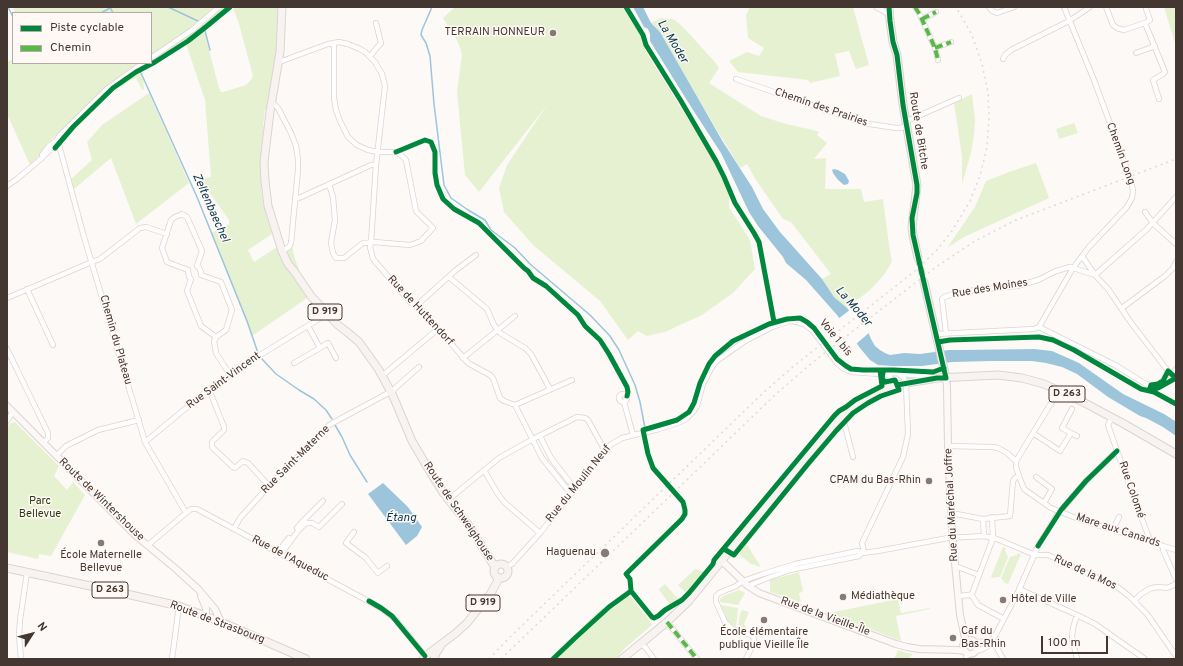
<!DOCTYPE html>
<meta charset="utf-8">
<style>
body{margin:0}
#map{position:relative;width:1183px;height:666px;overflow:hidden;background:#fdf9f7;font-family:Overpass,sans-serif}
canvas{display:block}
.frame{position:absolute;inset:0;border:8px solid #443731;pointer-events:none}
.legend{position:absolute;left:12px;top:12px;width:140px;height:52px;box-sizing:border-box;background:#fff8f5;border:1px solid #b4aba7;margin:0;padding:5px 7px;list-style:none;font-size:12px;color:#443731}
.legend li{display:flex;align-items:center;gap:8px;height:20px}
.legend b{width:20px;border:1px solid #b4aba7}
.north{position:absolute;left:12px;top:614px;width:40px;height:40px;-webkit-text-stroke:3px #fff8f5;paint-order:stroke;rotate:54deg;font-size:11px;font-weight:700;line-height:16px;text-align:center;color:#443731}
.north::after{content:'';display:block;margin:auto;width:14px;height:18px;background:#443731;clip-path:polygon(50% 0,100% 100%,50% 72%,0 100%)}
.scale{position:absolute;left:1041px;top:636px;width:67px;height:18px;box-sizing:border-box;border:2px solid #443731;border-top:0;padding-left:5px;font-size:12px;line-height:14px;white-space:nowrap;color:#443731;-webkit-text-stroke:3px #fff8f5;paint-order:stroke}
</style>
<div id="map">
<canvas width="1183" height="666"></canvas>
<div class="frame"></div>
<ul class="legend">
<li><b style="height:5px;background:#00873e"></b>Piste cyclable</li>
<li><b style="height:5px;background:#58b947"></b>Chemin</li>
</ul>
<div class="north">N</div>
<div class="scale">100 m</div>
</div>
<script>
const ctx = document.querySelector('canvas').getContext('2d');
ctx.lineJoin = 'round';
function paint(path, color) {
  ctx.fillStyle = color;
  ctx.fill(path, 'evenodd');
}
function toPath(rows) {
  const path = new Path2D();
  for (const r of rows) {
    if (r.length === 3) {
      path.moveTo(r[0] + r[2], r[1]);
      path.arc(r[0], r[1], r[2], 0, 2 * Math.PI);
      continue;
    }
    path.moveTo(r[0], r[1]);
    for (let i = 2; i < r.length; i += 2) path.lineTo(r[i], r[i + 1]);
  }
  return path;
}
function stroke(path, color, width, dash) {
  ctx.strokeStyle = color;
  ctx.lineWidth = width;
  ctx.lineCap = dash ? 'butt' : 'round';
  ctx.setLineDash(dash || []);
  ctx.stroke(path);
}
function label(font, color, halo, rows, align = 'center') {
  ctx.font = font + ' Overpass,sans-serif';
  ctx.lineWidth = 3;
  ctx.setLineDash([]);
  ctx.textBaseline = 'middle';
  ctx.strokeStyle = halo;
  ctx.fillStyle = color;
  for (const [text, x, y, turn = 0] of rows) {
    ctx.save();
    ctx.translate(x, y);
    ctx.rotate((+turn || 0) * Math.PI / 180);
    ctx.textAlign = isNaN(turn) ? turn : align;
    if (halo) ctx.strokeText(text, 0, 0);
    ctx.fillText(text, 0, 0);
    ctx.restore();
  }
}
const green = toPath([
 [13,7,278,7,279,14,278,43,267,110,265,110,263,125,264,125,260,163,262,196,267,218,272,234,248,250,254,262,277,247,312,301,311,302,307,298,252,336,211,233,229,224,229,220,207,189,202,179,211,177,205,100,186,44,157,63,140,72,143,78,144,89,142,90,136,78,129,81,121,87,120,85,140,73,135,65,106,87,49,142,38,157,30,165,7,114,7,62,13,59,13,63,151,63,151,13,15,13],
 [233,7,239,24,253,76,250,81,246,85,223,92,221,92,219,88,204,31],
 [455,7,623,7,641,36,645,50,713,159,729,193,729,207,750,240,755,269,733,293,702,315,665,332,647,336,638,331,628,340,600,301,533,245,504,212,499,188,507,165,547,105,479,192,465,175,457,92,462,54,458,42,443,18],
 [750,7,853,7,869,65,856,69,849,51,835,54,840,76,810,83,808,80,738,72,729,61,747,52,759,56,764,48,748,38,746,15],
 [1164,7,1176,7,1176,47],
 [661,18,672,19,676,21,683,27,714,61,719,68,709,83,761,116,786,124,813,130,819,132,817,135,827,143,814,159,826,158,825,189,861,189,864,202,883,199,889,245,892,262,883,276,870,290,847,308,834,297,822,279,831,274,791,222,783,219,756,180,747,164,740,168,694,92,660,32,651,23],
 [149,93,189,183,136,224,111,158,74,189,71,179,92,160,87,142,102,125],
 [972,94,975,120,974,135,971,153,962,184,962,156,954,103],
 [1074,123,1078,133,1059,139,1056,129],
 [1036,163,1049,198,964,237,947,248,975,207,986,181,1009,172],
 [292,246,295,259,300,272,299,273,291,263,286,253],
 [15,422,59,466,54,476,67,490,73,482,85,495,51,556,39,554,38,559,7,552,7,428,9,424],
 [746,543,761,567,751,564,740,555,740,551],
 [1003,547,1006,548,1005,550,1008,557,1000,577,996,577,994,578,991,577],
 [1018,553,1021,554,1008,584,1005,583,1001,578,1010,557,1017,555],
 [695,569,705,572,686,593,678,585],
 [799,572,803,591,799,593,801,602,770,592,770,580],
 [665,584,678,599,671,606,659,590,659,589],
 [739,590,745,593,738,605,719,602,720,599,723,596],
 [627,596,631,597,650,621,652,625,625,648,616,659,549,659,602,608,605,611,615,607],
 [898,599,901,613,930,608,930,609,896,616,901,641,829,613],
 [721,605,738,608,736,628,727,620],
 [742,610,749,612,744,624,748,631,738,628,740,614],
 [898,650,907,653,913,654,908,659,894,659]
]);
const water = toPath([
 [633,7,643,7,651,23,660,32,723,142,752,187,763,209,780,232,822,279,834,297,847,308,867,329,871,339,875,346,880,350,885,353,890,355,904,353,920,354,949,350,962,350,1034,349,1052,351,1079,363,1123,394,1164,414,1175,421,1176,422,1176,436,1163,427,1146,418,1140,416,1108,397,1077,374,1062,367,1046,363,1032,361,992,361,952,362,922,366,893,366,878,365,870,360,860,348,837,315,806,280,786,263,783,257,758,226,749,212,721,153,693,110,650,41,650,34,648,29,644,27],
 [834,169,838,170,845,174,849,181,848,184,844,185,838,180,833,173,832,170],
 [383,483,408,507,422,527,417,536,406,545,368,494]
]);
const pier = toPath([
 [851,309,868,328,870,332,856,344,838,319]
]);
const stream = toPath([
 [8,7,13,17],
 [110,7,113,13],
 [168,7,198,21],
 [432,7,422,30,421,35,426,43,430,56,434,104,444,185,451,198,468,210,485,220,491,230,515,248,530,264,590,315,610,336,619,350,635,385,640,402,645,428],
 [101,13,110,8],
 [205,31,210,50],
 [141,73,197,197,247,321,258,353],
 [262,359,276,374,299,390,314,399,326,410,332,419],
 [335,425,342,437,350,455,367,482]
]);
const primaryTunnel = toPath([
 [918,258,924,282]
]);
const street = toPath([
 [876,7,889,14],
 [915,7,920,15,935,48,938,60],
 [989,7,992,11,997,13,1014,7],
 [1106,7,1113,25,1117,28,1124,30,1145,23,1165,72,1163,74,1153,80,1159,99],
 [922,19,936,12],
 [1145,23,1150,20,1146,9],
 [935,48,951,42],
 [1136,53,1155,46],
 [370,56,381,43,376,23],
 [151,58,192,30,219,7],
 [1003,59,1005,55,1011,50,1069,21,1090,7],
 [279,60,282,61,328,44,339,42,348,44,360,49,365,52,375,62,382,74,385,86,376,165,371,242,370,247,373,259,411,303,421,309,468,363,490,375,493,378,500,398,504,401,515,405,542,458,571,494],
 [736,79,863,123,896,128,908,127],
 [271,104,275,105,278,108,291,133,296,146,298,159,298,170,291,243,289,247,282,251],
 [907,121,959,98],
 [55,142,59,145,84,237,145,442,186,513],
 [42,155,49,146,54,142],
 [329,184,333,197,335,220,331,243,333,253,336,258,344,258,363,243,374,242,410,245,421,241,433,228,416,211,406,160,401,155,396,152,378,152,368,150,357,145,348,137,340,121,336,110,334,98,334,43],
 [7,186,17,179,42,158,49,151,60,135,108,88,143,63],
 [1176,197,1146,230,1095,275,1108,289,1132,324,1168,371,1176,378],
 [295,199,299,198,371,165,376,165],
 [1145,212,1153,223,1176,244],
 [182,214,187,217,202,251,197,266,199,268,201,272,201,275,221,282,232,310,226,330,216,337,201,326,187,291,191,279,189,277,188,270,167,262,162,248,171,220,175,217,182,214],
 [449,277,487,309,494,325,500,333,525,348,531,354,550,389],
 [27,289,53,345],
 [7,298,92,262,100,259,140,228,146,227,167,234],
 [416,306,456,270,476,255],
 [1122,308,1165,276,1173,268,1176,262],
 [1039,327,1073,268,1089,247,1127,207,1132,198,1133,191,1131,180,1094,80,1064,7],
 [946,333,942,299,944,297,956,293,976,290,1017,286,1038,280,1056,271,1070,267,1095,275,1082,256],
 [936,334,1034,329,1039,327,1115,365,1146,384,1154,386,1160,383,1164,379,1168,371],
 [216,337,214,341,216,353,230,375],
 [320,348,328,343,336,358],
 [7,349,48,433,48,438,43,443],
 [463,358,515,316],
 [294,363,320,348,308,326],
 [886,374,889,376,891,379,891,384,888,387],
 [383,375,438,329],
 [1172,375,1176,369],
 [209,389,224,427,224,430,212,442,212,447,233,467,235,468,243,461,248,463,269,486],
 [623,398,4],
 [624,402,633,435],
 [515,405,572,380],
 [841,416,844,422,853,457],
 [1112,417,1108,425,1132,493,1150,540],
 [7,421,13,412],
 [1033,433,1060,451,1071,433,1062,428,1072,409],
 [1071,433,1077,436],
 [540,436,551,458,575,489],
 [145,442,209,389,265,352,327,314],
 [948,446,993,447,998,448,1007,453,1016,461],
 [56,456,66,446,98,430,139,420],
 [1016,461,1016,467,1019,476,1024,489,1051,508,1081,520,1139,538,1150,540,1163,546,1176,550],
 [1016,461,1059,390],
 [484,470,498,494,504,502,540,533],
 [1036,477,1052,489,1044,503],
 [448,500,499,458,533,439,577,417,585,418,588,420,605,451],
 [951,513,983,519,1010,516,1013,481,1015,478,1019,476],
 [983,519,984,536],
 [297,528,303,521,323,501],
 [234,529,240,518,269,486,329,425,392,391,419,367],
 [1113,530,1119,517],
 [354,532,346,543,366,558,378,573,387,566],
 [148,545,186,513,191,509,197,509,381,608,395,619,425,656],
 [1163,546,1163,550,1176,579],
 [864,552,862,543,903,457,908,434,906,383,904,378,900,375],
 [278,553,284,544,289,538],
 [281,554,298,531,306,523,312,523,319,527,342,504],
 [955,566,979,575],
 [506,567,512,564,540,533,610,445,622,438,659,429,680,422,687,418,693,412,697,406,703,384,713,365,718,360,745,341,772,327,790,321,797,322,804,324,813,331,837,363,844,369,852,372,880,374,894,373,932,377],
 [748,586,765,579,790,570,859,556,862,553],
 [1019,589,1077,615,1095,624,1145,659],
 [971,594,978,605,1004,619],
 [958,596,970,595,972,594,993,538,992,517],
 [1134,601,1141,594,1151,588,1159,587,1167,588,1176,584],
 [667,622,697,659],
 [976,642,991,641,996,646,1003,659],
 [638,645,642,645,645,647,654,659],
 [976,651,983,649,988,646,996,634,1018,592,1038,546,1057,515,1086,481,1117,451],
 [21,659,19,636,20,620,27,573],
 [172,659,179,606],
 [746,659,753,644,754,638,751,635,732,629,725,622,716,602,716,596,719,593,736,586,743,581,763,574,795,564,858,551,862,553,878,551,948,538,984,536,997,539,1035,555,1048,555,1116,586,1129,596,1147,614,1176,656],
 [966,659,967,653],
 [1077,659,1072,637,1073,628,1077,615]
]);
const secondary = toPath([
 [946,378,947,387,948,446,952,532,960,615,965,638,964,643],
 [7,406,135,535,176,569,198,589,215,609,221,622],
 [722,561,748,586,759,593,896,644,907,647,919,649,957,650,965,651],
 [201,596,206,608,206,616],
 [970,647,7]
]);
const primary = toPath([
 [282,7,280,52,270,112,264,162,265,181,268,206,282,251,288,264,294,271,311,296,338,325,347,332,359,342,379,370,393,396,412,441,429,470,444,494,467,523,495,567],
 [889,7,890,21,893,42,897,55,903,105,917,185,912,227,913,235,918,258],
 [924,282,946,378],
 [501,571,7],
 [7,568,109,590,179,606,221,622,306,659],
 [423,659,424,657,456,633,467,623,491,593,499,578],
 [434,659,436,653,440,647],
 [622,659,667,622,688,602,804,459,834,424,850,409,859,402,887,388,906,383,938,378,998,375,1022,378,1044,384,1083,402,1126,425,1176,454]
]);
const rail = toPath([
 [489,659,509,638,763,393,795,365,915,271,936,251,952,231,970,201,980,176,987,147,989,120,988,92,982,64,972,35,956,7],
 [501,659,776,394,813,362,936,267,975,241,1016,220,1176,159]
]);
const quiet = toPath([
 [915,7,920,15,935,48,938,60],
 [922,19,936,12],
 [935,48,951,42],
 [667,622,697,659]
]);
const cycleway = toPath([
 [626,7,643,35,646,45,681,101,716,161,724,177,735,203,754,233,759,242,774,322],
 [889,7,890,21,893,42,897,55,903,105,917,185,917,193,912,218,913,235,946,378,937,378,897,385],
 [55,148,73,127,113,88,136,72,155,62,188,41,207,26,230,7],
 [396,152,425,140,431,142,435,152,435,173,437,185,443,199,454,209,479,223,524,268,528,271,533,278,546,286,578,315,585,326,600,340,609,354,627,387,628,392,627,396],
 [938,342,950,340,1039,337,1053,340,1074,350,1141,389,1154,392,1176,404],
 [880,370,882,386,855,400,846,407,839,411,834,416,714,560,713,564,689,593,682,600,665,610,658,616,654,618,652,617,631,591,630,579,626,574,682,519,685,514,685,510,683,502,653,468,648,454,643,430,677,420,689,412,694,403,700,383,709,364,715,356,733,341,769,324,787,319,800,318,807,322,814,328,837,359,846,366,851,369,863,370,894,370,933,372,944,368],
 [1168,371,1176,378,1158,388,1149,391,1151,385,1158,384,1163,381,1168,371],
 [1038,546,1061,510,1086,481,1117,451],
 [724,549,734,555,808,464,836,431,853,413,868,403,881,396,899,390,895,380,885,382,882,378,883,373],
 [369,601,381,608,392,616,425,656],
 [553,659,575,638,609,607,631,591]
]);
const markers = [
 [553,33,4,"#857b76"],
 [929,481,4,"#857b76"],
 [101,543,4,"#857b76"],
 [605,553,5,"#857b76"],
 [843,597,4,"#857b76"],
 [1003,600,4,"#857b76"],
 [764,620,4,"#857b76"],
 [953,638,4,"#857b76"]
];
const shields = [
 [325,312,34],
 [1067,394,36],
 [110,590,36],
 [483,603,34]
];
const shieldNames = [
 ["D 919",325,312],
 ["D 263",1067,394],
 ["D 263",110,590],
 ["D 919",483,603]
];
const poiNames = [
 ["TERRAIN HONNEUR",545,33],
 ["CPAM du Bas-Rhin",921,481],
 ["Haguenau",596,553],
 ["École Maternelle",101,556,"center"],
 ["Bellevue",101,569,"center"],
 ["Médiathèque",851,597,"left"],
 ["Hôtel de Ville",1011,600,"left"],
 ["Caf du",961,632,"left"],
 ["Bas-Rhin",961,645,"left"],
 ["École élémentaire",764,633,"center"],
 ["publique Vieille Île",764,646,"center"]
];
const streetNames = [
 ["Chemin des Prairies",821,108,19],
 ["Route de Bitche",918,131,81],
 ["Chemin Long",1120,154,70],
 ["Rue des Moines",990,289,-9],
 ["Rue de Huttendorf",420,311,47],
 ["Voie 1 bis",835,338,50],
 ["Chemin du Plateau",115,340,74],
 ["Rue Saint-Vincent",224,381,-36],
 ["Rue Saint-Materne",296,460,-45],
 ["Rue du Moulin Neuf",579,484,-51],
 ["Rue Colomé",1131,490,71],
 ["Route de Wintershouse",101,500,44],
 ["Rue du Maréchal Joffre",952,505,-93],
 ["Route de Schweighouse",458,512,56],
 ["Mare aux Canards",1118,531,18],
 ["Rue de l'Aqueduc",290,559,28],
 ["Rue de la Mos",1085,573,25],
 ["Rue de la Vieille-Île",825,617,20],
 ["Route de Strasbourg",217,623,21]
];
const parkNames = [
 ["Parc",40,502],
 ["Bellevue",40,515]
];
const waterNames = [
 ["La Moder",672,42,59],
 ["Zeltenbaechel",210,208,66],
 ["La Moder",853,307,49],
 ["Étang",401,519]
];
paint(green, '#e6f1d2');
paint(water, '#9cc5dc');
paint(pier, '#fdf9f7');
stroke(stream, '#9cc5dc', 1.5);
stroke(primaryTunnel, '#d8d2cf', 7, [7, 3.5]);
stroke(street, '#ddd4d0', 6);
stroke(secondary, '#ddd4d0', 8);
stroke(primary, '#d9d5d3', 9);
stroke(street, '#fffefe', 4.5);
stroke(secondary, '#fbf8f7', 6);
stroke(primary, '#f8f3f1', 7);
stroke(rail, '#dddbda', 1.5, [2, 4]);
stroke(quiet, '#58b947', 4, [8, 4]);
stroke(cycleway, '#00873e', 5);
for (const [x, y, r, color] of markers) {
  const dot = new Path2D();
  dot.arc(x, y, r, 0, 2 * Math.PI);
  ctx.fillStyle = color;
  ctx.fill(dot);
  stroke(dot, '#fff8f5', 1.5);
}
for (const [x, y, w] of shields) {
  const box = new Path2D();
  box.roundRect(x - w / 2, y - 8, w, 16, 3);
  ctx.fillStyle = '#fff8f5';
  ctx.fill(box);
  stroke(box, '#443731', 1);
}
label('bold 10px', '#443731', null, shieldNames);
label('11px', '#443731', '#fff8f5', poiNames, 'right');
label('11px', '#443731', '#fff8f5', streetNames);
label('11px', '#2b3911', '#fff8f5', parkNames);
label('italic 12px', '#043850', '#fff8f5', waterNames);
</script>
